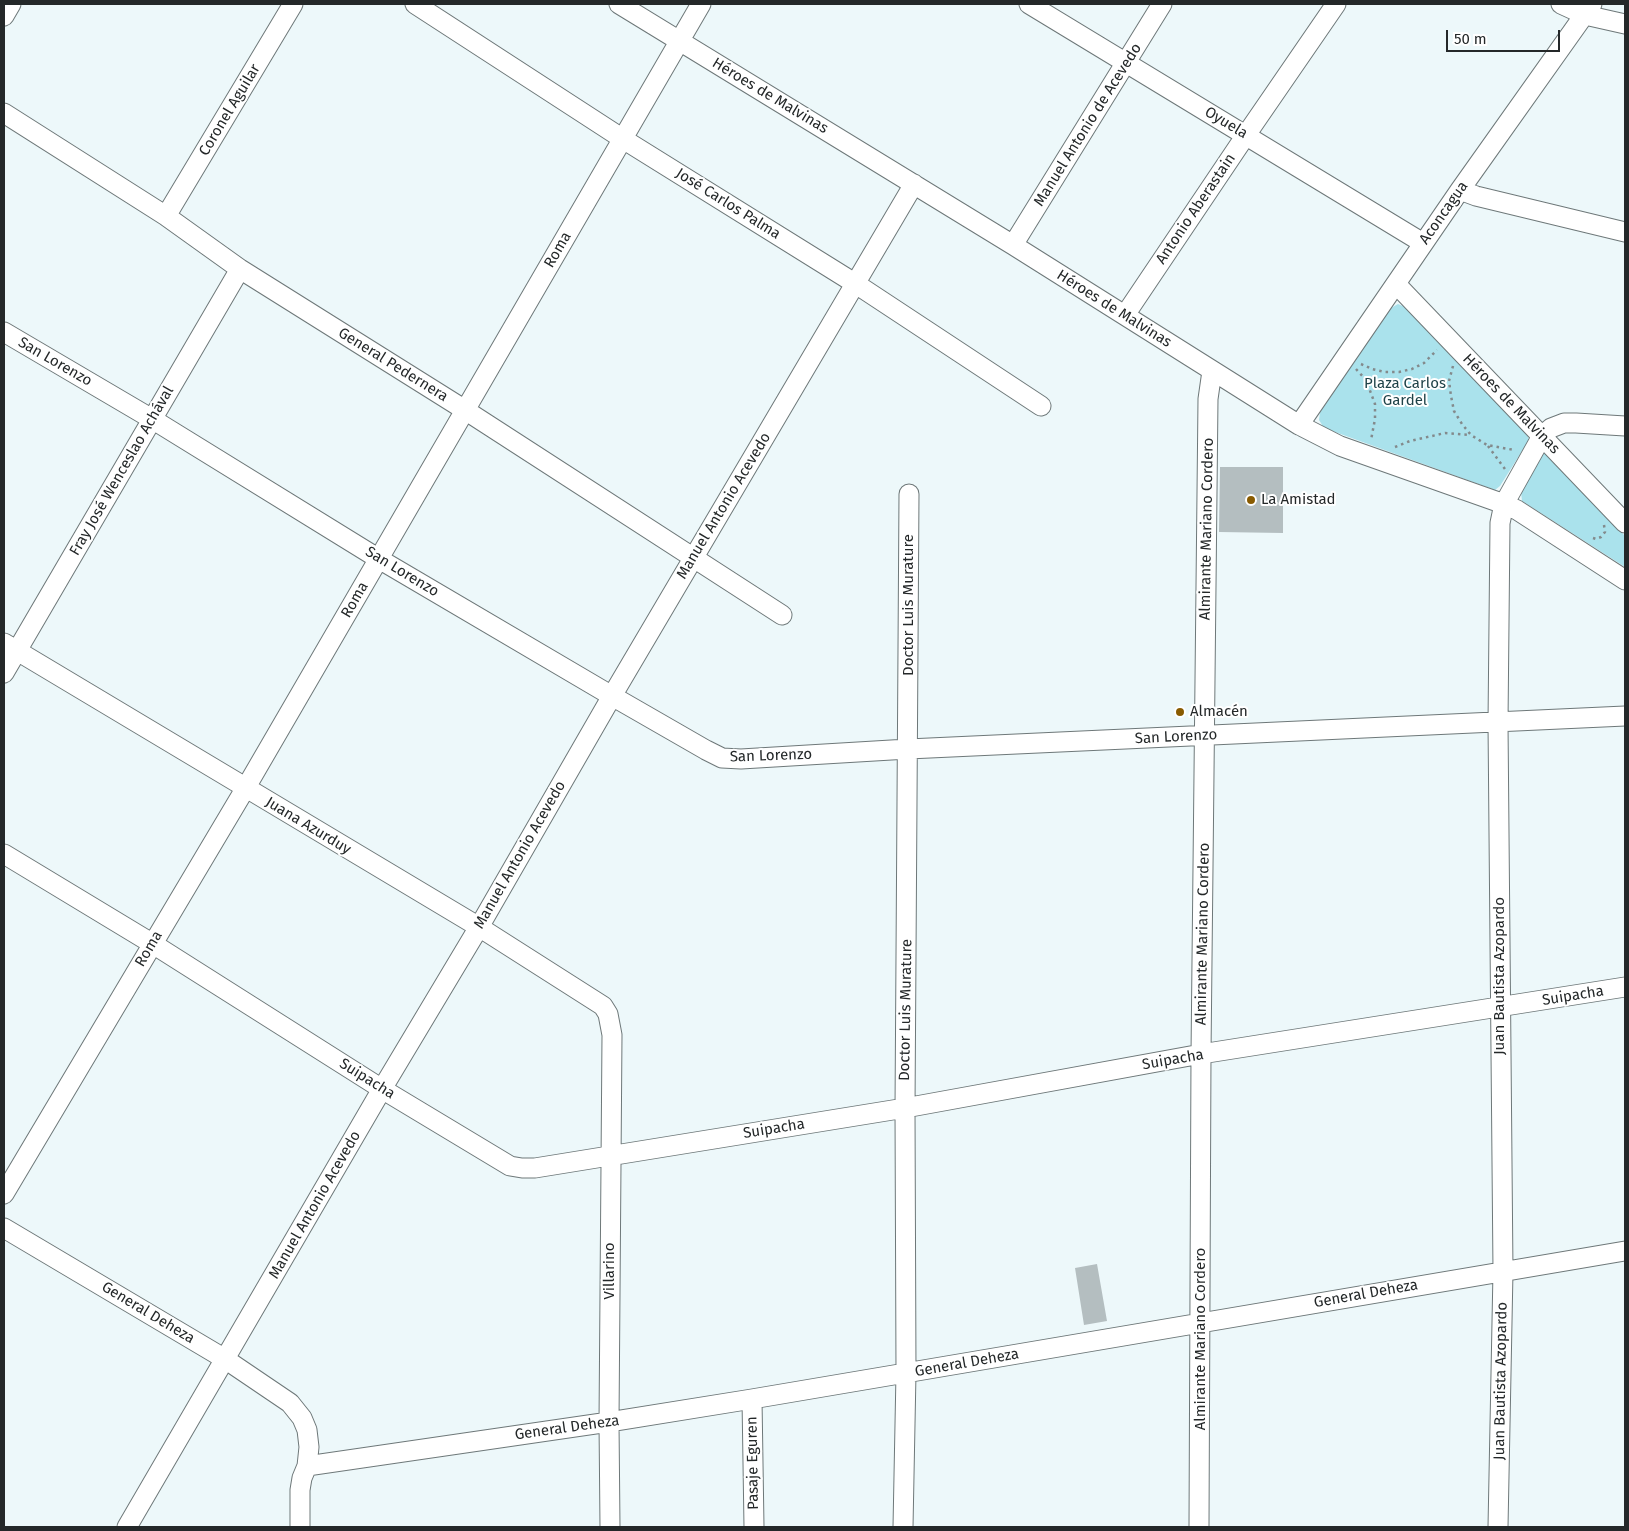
<!DOCTYPE html>
<meta charset="utf-8">
<style>
body{margin:0}
#map{position:relative;width:1629px;height:1531px;overflow:hidden;background:#edf8fa;font-family:"Fira Sans",sans-serif}
canvas{display:block}
.frame{position:absolute;inset:0;border:5px solid #242829;pointer-events:none}
.scale{position:absolute;left:1446px;top:30px;width:114px;height:22px;box-sizing:border-box;border:2px solid #242829;border-top:0;padding-left:6px;font-size:15px;line-height:18px;white-space:nowrap;color:#242829;-webkit-text-stroke:4px #fff;paint-order:stroke}
</style>
<div id="map">
<canvas width="1629" height="1531"></canvas>
<div class="frame"></div>
<div class="scale">50 m</div>
</div>
<script>
const ctx = document.querySelector('canvas').getContext('2d');
ctx.lineJoin = 'round';
function paint(path, color) {
  ctx.fillStyle = color;
  ctx.fill(path, 'evenodd');
}
function toPath(rows) {
  const path = new Path2D();
  for (const r of rows) {
    path.moveTo(r[0], r[1]);
    for (let i = 2; i < r.length; i += 2) path.lineTo(r[i], r[i + 1]);
  }
  return path;
}
function stroke(path, color, width, dash) {
  ctx.strokeStyle = color;
  ctx.lineWidth = width;
  ctx.lineCap = dash ? 'butt' : 'round';
  ctx.setLineDash(dash || []);
  ctx.stroke(path);
}
function label(font, color, halo, rows, align = 'center') {
  ctx.font = font + ' "Fira Sans",sans-serif';
  ctx.lineWidth = 4;
  ctx.setLineDash([]);
  ctx.textBaseline = 'middle';
  ctx.strokeStyle = halo;
  ctx.fillStyle = color;
  for (const [text, x, y, turn = 0] of rows) {
    ctx.save();
    ctx.translate(x, y);
    ctx.rotate((+turn || 0) * Math.PI / 180);
    ctx.textAlign = isNaN(turn) ? turn : align;
    if (halo) ctx.strokeText(text, 0, 0);
    ctx.fillText(text, 0, 0);
    ctx.restore();
  }
}
const green = toPath([
 [1398,304,1405,307,1527,433,1529,440,1500,486,1495,490,1324,428,1319,420,1320,412,1391,308],
 [1547,452,1625,536,1625,567,1522,501,1521,492,1539,456]
]);
const building = toPath([
 [1220,467,1283,467,1283,533,1219,532],
 [1097,1264,1107,1321,1084,1325,1075,1268]
]);
const path = toPath([
 [1361,364,1372,369,1385,372,1399,372,1412,369,1424,363,1437,350],
 [1453,366,1449,381,1451,396,1454,411,1462,424,1471,435,1487,445,1514,450],
 [1356,369,1366,380,1375,404,1375,419,1371,440],
 [1488,446,1505,469],
 [1395,447,1410,441,1445,433,1470,435],
 [1593,538,1596,539,1601,537,1605,532,1604,525]
]);
const minor = toPath([
 [415,4,623,139,856,284,1041,406],
 [619,4,1013,245,1299,425,1340,446,1504,504,1517,510,1625,580],
 [1029,4,1423,243],
 [1561,4,1585,15,1625,24],
 [4,16,11,4],
 [4,113,166,216,240,269,465,410,782,615],
 [1460,190,1476,196,1625,232],
 [166,216,293,4],
 [1013,245,1162,4],
 [1396,284,1625,523],
 [1125,315,1246,135,1336,4],
 [4,332,152,419,379,559,612,696,706,750,722,758,741,759,908,749,1625,716],
 [1299,425,1460,190,1592,4],
 [4,643,479,927,603,1006,608,1014,612,1035,609,1422,610,1527],
 [4,673,240,269],
 [4,854,153,944,382,1089,510,1166,522,1168,535,1168,905,1108,1201,1054,1625,987],
 [4,1194,245,789,701,4],
 [4,1228,225,1359,290,1403,302,1418,307,1430,309,1447,307,1466,302,1478,300,1490,300,1527],
 [752,1399,754,1527],
 [307,1466,609,1422,752,1399,1625,1251],
 [127,1527,382,1089,479,927,612,696,914,184],
 [903,1527,906,1373,905,1108,909,494],
 [1199,1527,1201,1054,1208,399,1212,371],
 [1498,1527,1503,1271,1498,723,1500,523,1504,504,1542,436,1551,428,1564,423,1576,423,1625,426]
]);
const markers = [
 [1251,500,5,"#895b00"],
 [1180,712,5,"#895b00"]
];
const streetNames = [
 ["Héroes de Malvinas",770,96,31],
 ["Coronel Aguilar",230,110,-59],
 ["Oyuela",1226,123,31],
 ["Manuel Antonio de Acevedo",1088,125,-58],
 ["José Carlos Palma",728,204,32],
 ["Antonio Aberastain",1196,209,-56],
 ["Aconcagua",1444,213,-55],
 ["Roma",558,250,-60],
 ["Héroes de Malvinas",1114,309,32],
 ["San Lorenzo",55,362,30],
 ["General Pedernera",393,365,32],
 ["Héroes de Malvinas",1511,404,46],
 ["Fray José Wenceslao Achával",122,471,-60],
 ["Manuel Antonio Acevedo",724,506,-59],
 ["Almirante Mariano Cordero",1207,529,-89],
 ["San Lorenzo",402,572,31],
 ["Roma",355,600,-60],
 ["Doctor Luis Murature",909,605,-90],
 ["San Lorenzo",1176,737,-3],
 ["San Lorenzo",771,756,-2],
 ["Juana Azurduy",308,826,31],
 ["Manuel Antonio Acevedo",520,855,-60],
 ["Almirante Mariano Cordero",1203,934,-89],
 ["Roma",149,949,-59],
 ["Juan Bautista Azopardo",1500,976,-90],
 ["Suipacha",1573,996,-9],
 ["Doctor Luis Murature",906,1010,-89],
 ["Suipacha",1173,1060,-10],
 ["Suipacha",367,1079,32],
 ["Suipacha",774,1129,-9],
 ["Manuel Antonio Acevedo",315,1205,-60],
 ["Villarino",610,1271,-90],
 ["General Deheza",1366,1294,-10],
 ["General Deheza",148,1313,31],
 ["Almirante Mariano Cordero",1201,1339,-90],
 ["General Deheza",967,1363,-10],
 ["Juan Bautista Azopardo",1501,1381,-89],
 ["General Deheza",567,1428,-8],
 ["Pasaje Eguren",753,1463,-91]
];
const parkNames = [
 ["Plaza Carlos",1405,384],
 ["Gardel",1405,401]
];
const poiNames = [
 ["La Amistad",1261,500],
 ["Almacén",1190,712]
];
paint(green, '#aae2ec');
paint(building, '#b4bec0');
stroke(minor, '#6e7879', 21);
stroke(path, '#838a8c', 2.5, [2.5, 4]);
stroke(minor, '#fff', 19);
for (const [x, y, r, color] of markers) {
  const dot = new Path2D();
  dot.arc(x, y, r, 0, 2 * Math.PI);
  ctx.fillStyle = color;
  ctx.fill(dot);
  stroke(dot, '#fff', 2);
}
label('15px', '#242829', '#fff', streetNames);
label('15px', '#1e4248', '#fff', parkNames);
label('15px', '#242829', '#fff', poiNames, 'left');
</script>
